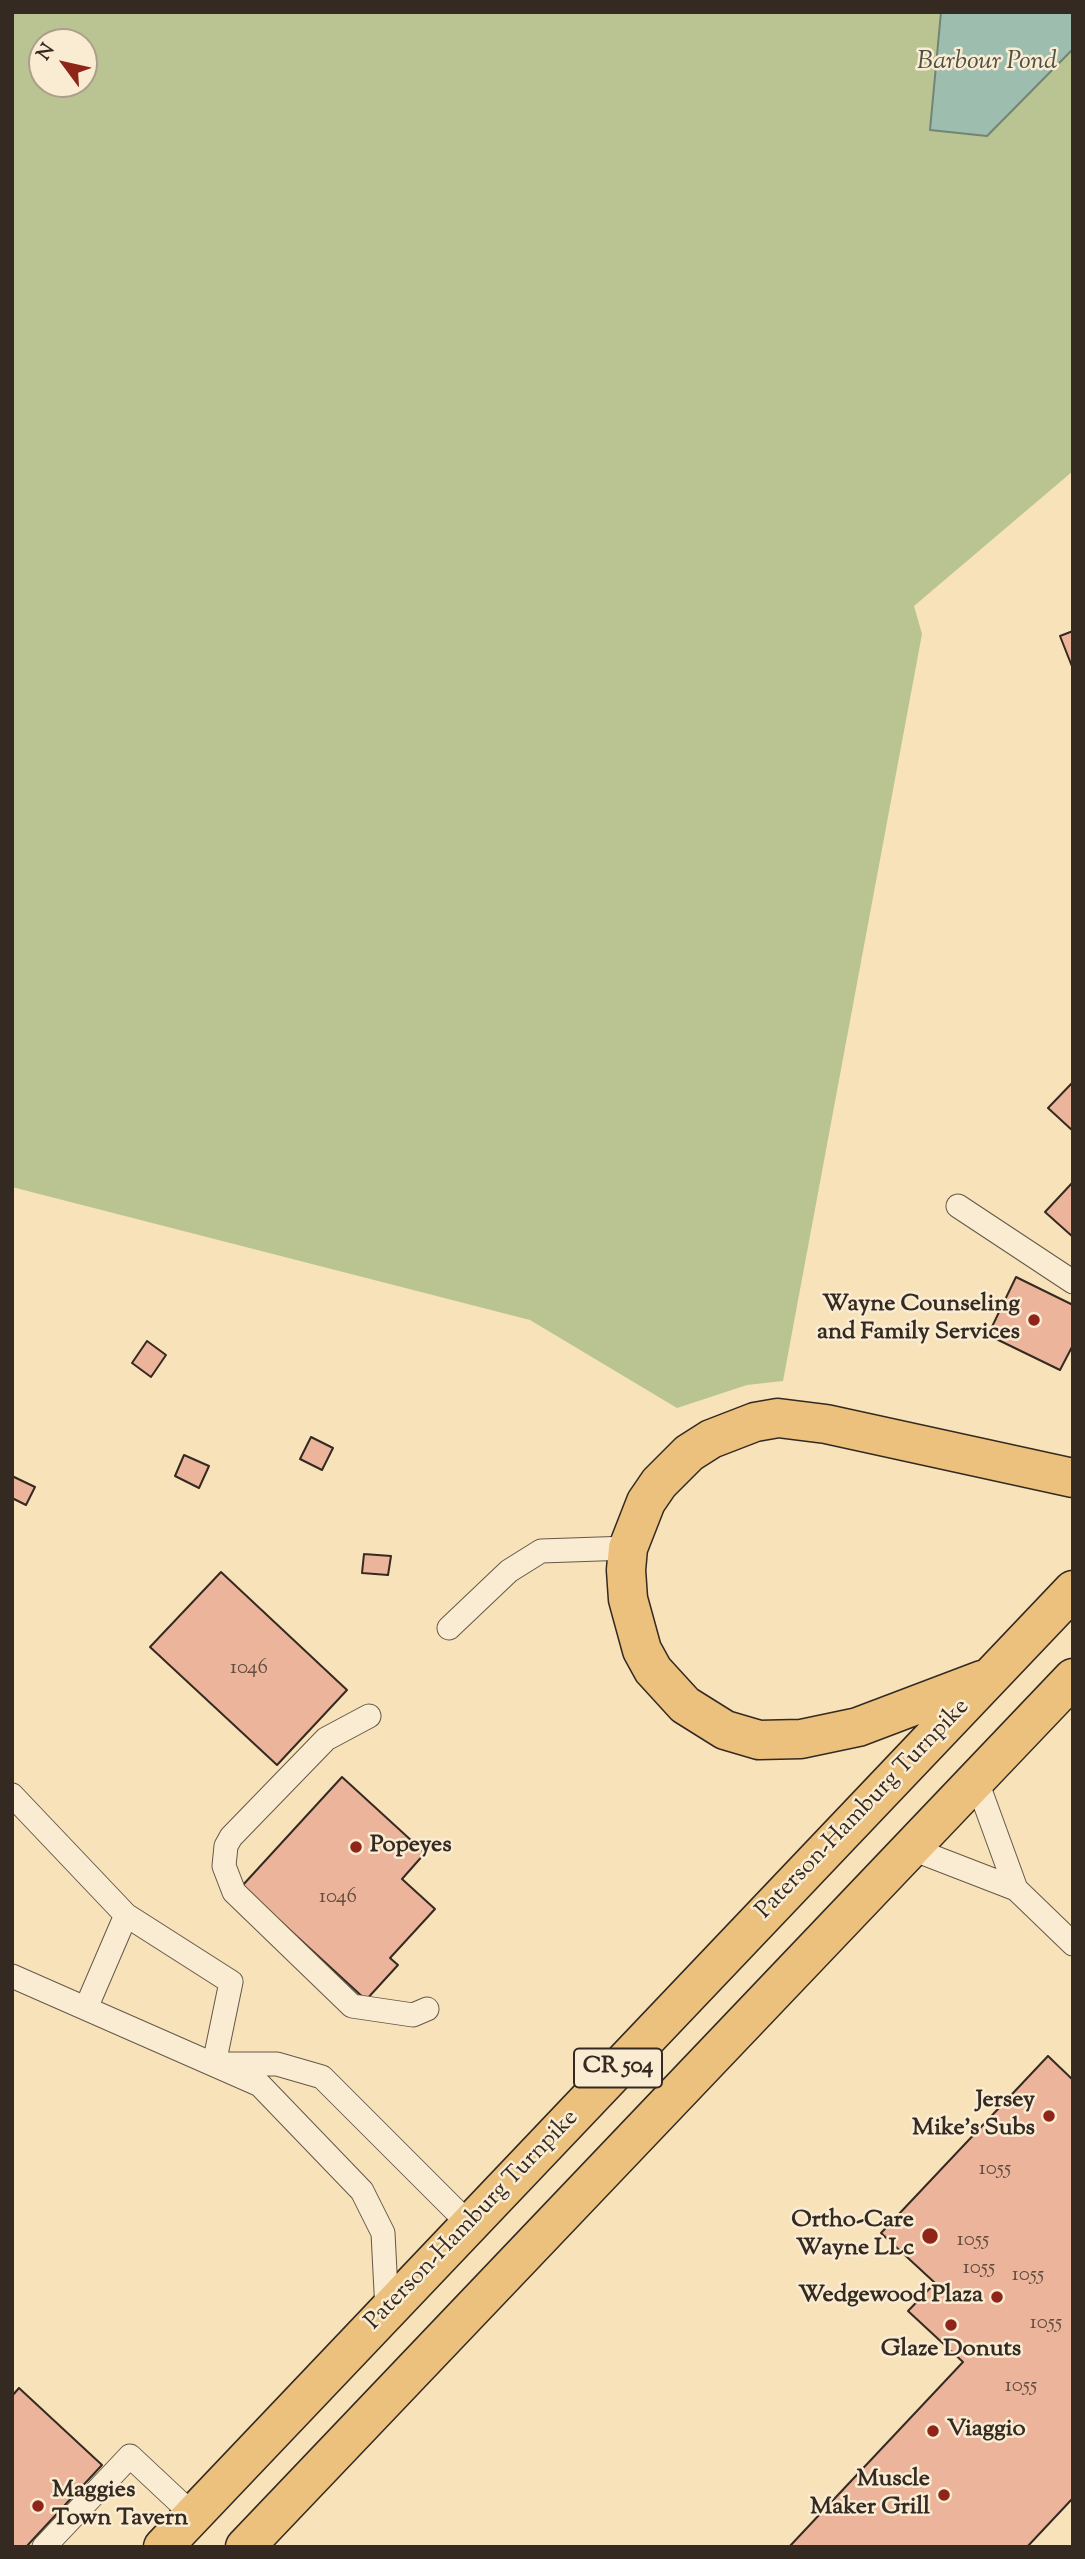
<!DOCTYPE html>
<style>
body{margin:0}
#map{position:relative;width:1085px;height:2559px;overflow:hidden;background:#f7e2ba;font-family:"Sorts Mill Goudy",serif}
canvas{display:block}
.frame{position:absolute;inset:0;border:14px solid #342a22;pointer-events:none}
.north{position:absolute;left:28px;top:28px;width:70px;height:70px;box-sizing:border-box;background:#faecd2;border:2px solid #ab9e8c;border-radius:50%;rotate:303deg;font-size:19px;font-weight:700;line-height:28px;text-align:center;color:#342a22}
.north::after{content:'';display:block;margin:auto;width:24px;height:32px;background:#8f2418;clip-path:polygon(50% 0,100% 100%,50% 72%,0 100%)}
</style>
<div id="map">
<canvas width="1085" height="2559"></canvas>
<div class="frame"></div>
<div class="north">N</div>
</div>
<script>
const ctx = document.querySelector('canvas').getContext('2d');
ctx.lineJoin = 'round';
function paint(path, color) {
  ctx.fillStyle = color;
  ctx.fill(path, 'evenodd');
}
function toPath(rows) {
  const path = new Path2D();
  for (const r of rows) {
    path.moveTo(r[0], r[1]);
    for (let i = 2; i < r.length; i += 2) path.lineTo(r[i], r[i + 1]);
  }
  return path;
}
function stroke(path, color, width, dash) {
  ctx.strokeStyle = color;
  ctx.lineWidth = width;
  ctx.lineCap = dash ? 'butt' : 'round';
  ctx.setLineDash(dash || []);
  ctx.stroke(path);
}
function label(font, color, halo, rows, align = 'center') {
  ctx.font = font + ' "Sorts Mill Goudy",serif';
  ctx.lineWidth = 5;
  ctx.setLineDash([]);
  ctx.textBaseline = 'middle';
  ctx.strokeStyle = halo;
  ctx.fillStyle = color;
  for (const [text, x, y, turn = 0] of rows) {
    ctx.save();
    ctx.translate(x, y);
    ctx.rotate((+turn || 0) * Math.PI / 180);
    ctx.textAlign = isNaN(turn) ? turn : align;
    if (halo) ctx.strokeText(text, 0, 0);
    ctx.fillText(text, 0, 0);
    ctx.restore();
  }
}
const green = toPath([
 [12,12,941,12,987,136,1073,49,1073,471,914,606,922,634,783,1381,747,1385,677,1408,530,1320,12,1187],
 [42,42,84,42,84,84,42,84]
]);
const water = toPath([
 [941,12,1073,12,1073,49,987,136,930,130,941,12]
]);
const building = toPath([
 [1073,631,1073,669,1060,636,1073,631],
 [1073,1082,1073,1131,1048,1108,1073,1082],
 [1073,1182,1073,1237,1045,1212,1073,1182],
 [1016,1277,1073,1305,1073,1345,1060,1370,988,1335,1016,1277],
 [147,1341,166,1355,151,1377,132,1363,147,1341],
 [311,1437,333,1448,322,1470,300,1459,311,1437],
 [184,1455,209,1466,199,1488,175,1476,184,1455],
 [12,1476,35,1487,26,1505,12,1498,12,1476],
 [364,1554,391,1556,388,1575,362,1573,364,1554],
 [221,1572,347,1690,277,1765,150,1647,221,1572],
 [342,1777,425,1853,402,1879,435,1909,390,1958,398,1965,366,2000,242,1886,342,1777],
 [1048,2056,1073,2080,1073,2498,1027,2547,789,2547,963,2362,908,2311,935,2283,881,2233,1048,2056],
 [19,2388,102,2465,26,2547,12,2547,12,2396,19,2388]
]);
const service = toPath([
 [958,1206,1073,1282],
 [449,1628,509,1571,541,1551,628,1548],
 [369,1716,326,1739,231,1837,226,1846,224,1866,234,1892,352,2006,413,2015,427,2009],
 [12,1795,126,1915,231,1982,214,2064,277,2064,322,2077,470,2225],
 [910,1848,1016,1889,976,1779],
 [1016,1889,1073,1944],
 [12,1976,260,2085,362,2191,383,2233,387,2311],
 [86,2008,126,1915],
 [44,2547,130,2456,193,2515]
]);
const primary = toPath([
 [982,1680,858,1727,801,1739,759,1740,725,1730,685,1705,653,1670,642,1650,628,1599,626,1570,628,1548,646,1502,659,1483,689,1453,711,1439,755,1422,778,1418,826,1424,1073,1478],
 [163,2547,1073,1590],
 [245,2547,1073,1678]
]);
const markers = [
 [1034,1320,7,"#8f2418"],
 [356,1847,7,"#8f2418"],
 [1049,2116,7,"#8f2418"],
 [930,2236,9,"#8f2418"],
 [997,2297,7,"#8f2418"],
 [951,2325,7,"#8f2418"],
 [933,2431,7,"#8f2418"],
 [944,2495,7,"#8f2418"],
 [38,2506,7,"#8f2418"]
];
const numberNames = [
 ["1046",249,1669],
 ["1046",338,1898],
 ["1055",995,2170],
 ["1055",973,2241],
 ["1055",979,2269],
 ["1055",1028,2276],
 ["1055",1046,2324],
 ["1055",1021,2387]
];
const shields = [
 [618,2068,88]
];
const shieldNames = [
 ["CR 504",618,2068]
];
const poiNames = [
 ["Wayne Counseling",1020,1306],
 ["and Family Services",1020,1334],
 ["Popeyes",370,1847,"left"],
 ["Jersey",1035,2102],
 ["Mike's Subs",1035,2130],
 ["Ortho-Care",914,2222],
 ["Wayne LLc",914,2250],
 ["Wedgewood Plaza",983,2297],
 ["Glaze Donuts",951,2351,"center"],
 ["Viaggio",947,2431,"left"],
 ["Muscle",930,2481],
 ["Maker Grill",930,2509],
 ["Maggies",52,2492,"left"],
 ["Town Tavern",52,2520,"left"]
];
const streetNames = [
 ["Paterson-Hamburg Turnpike",864,1810,-46],
 ["Paterson-Hamburg Turnpike",473,2221,-46]
];
const waterNames = [
 ["Barbour Pond",987,64]
];
paint(green, '#b9c492');
paint(water, '#9dbeae');
stroke(water, '#738376', 2);
paint(building, '#ecb59b');
stroke(building, '#342a22', 2);
stroke(service, '#655848', 25);
stroke(primary, '#342a22', 41);
stroke(service, '#faecd2', 23);
stroke(primary, '#ecc17d', 38);
for (const [x, y, r, color] of markers) {
  const dot = new Path2D();
  dot.arc(x, y, r, 0, 2 * Math.PI);
  ctx.fillStyle = color;
  ctx.fill(dot);
  stroke(dot, '#faecd2', 2.5);
}
label('21px', '#624d40', null, numberNames);
for (const [x, y, w] of shields) {
  const box = new Path2D();
  box.roundRect(x - w / 2, y - 19.5, w, 39, 5);
  ctx.fillStyle = '#faecd2';
  ctx.fill(box);
  stroke(box, '#342a22', 2);
}
label('bold 23px', '#342a22', null, shieldNames);
label('bold 24px', '#342a22', '#faecd2', poiNames, 'right');
label('24px', '#342a22', '#faecd2', streetNames);
label('italic 26px', '#4e4f45', '#faecd2', waterNames);
</script>
